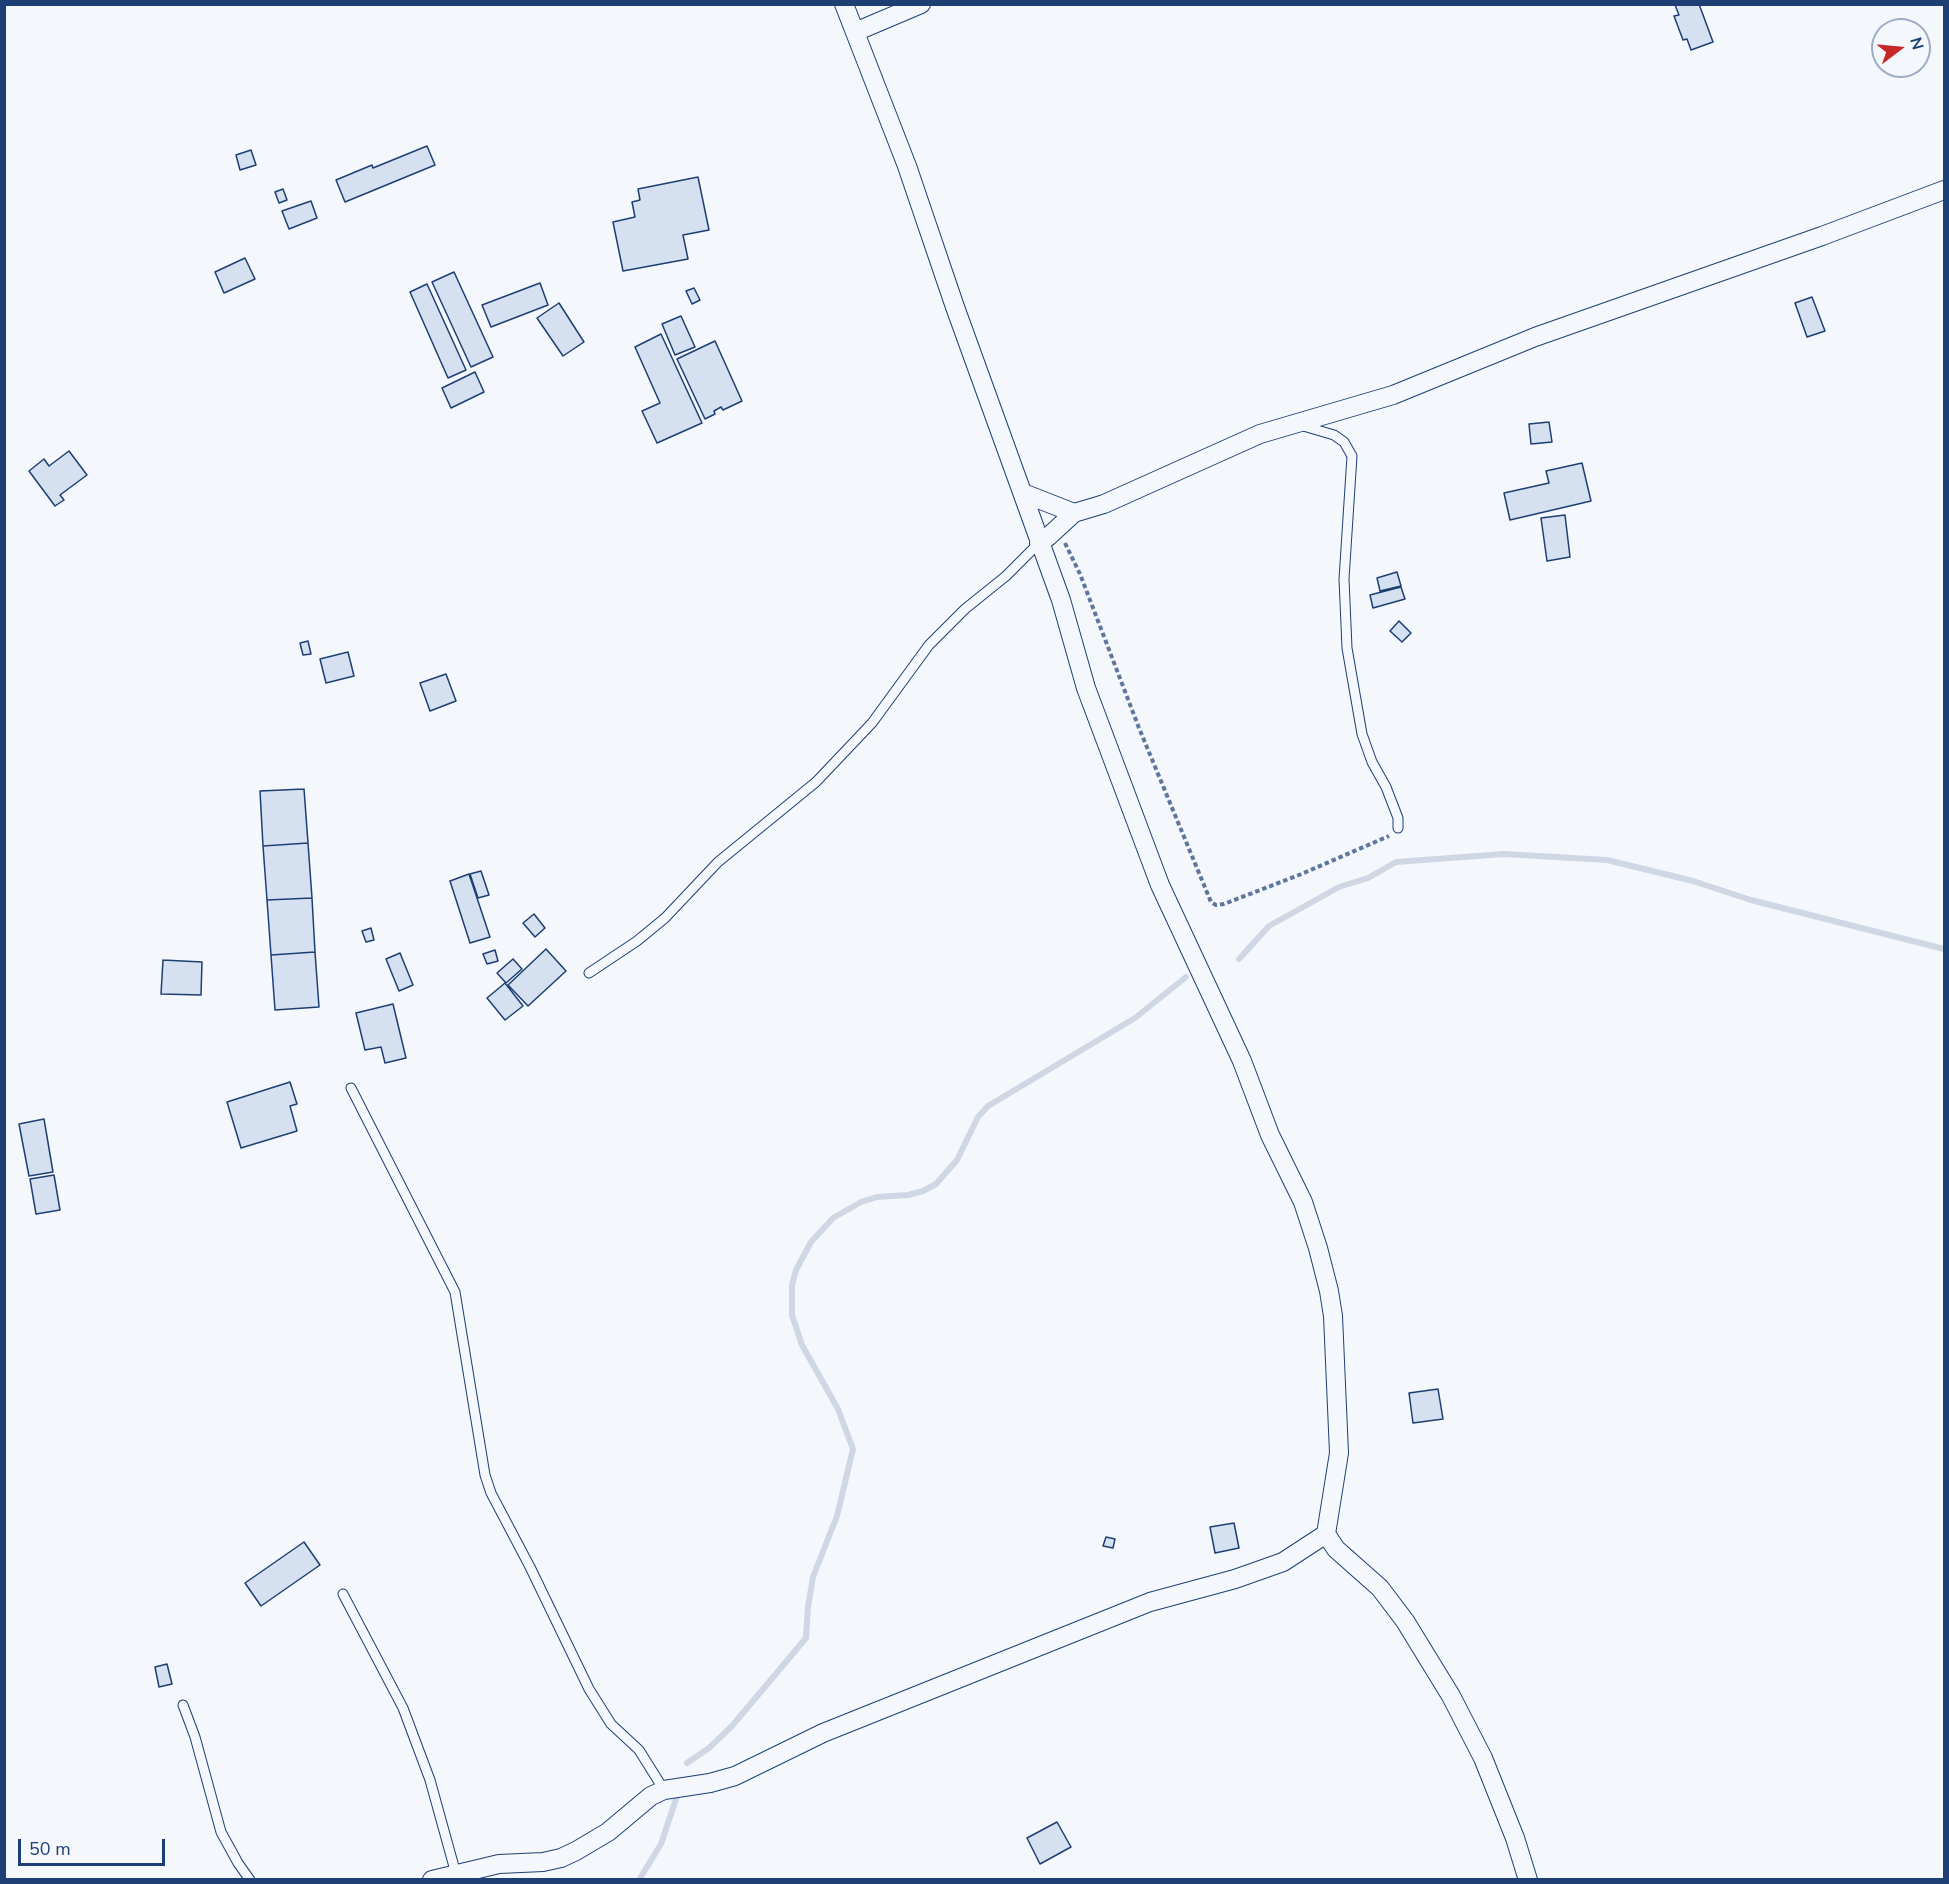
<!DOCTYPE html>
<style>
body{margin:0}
#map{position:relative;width:1949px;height:1884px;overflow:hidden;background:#f4f7fb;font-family:"Nunito Sans",sans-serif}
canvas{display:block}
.frame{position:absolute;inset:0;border:6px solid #1d3f73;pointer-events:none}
.north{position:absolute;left:1871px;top:18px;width:60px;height:60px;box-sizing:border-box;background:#f4f7fb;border:2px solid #9eadc5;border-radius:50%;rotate:74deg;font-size:16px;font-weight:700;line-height:24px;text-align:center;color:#1d3f73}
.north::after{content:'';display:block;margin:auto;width:21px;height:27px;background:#c62828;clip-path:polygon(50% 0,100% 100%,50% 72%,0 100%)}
.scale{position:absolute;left:18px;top:1839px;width:147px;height:27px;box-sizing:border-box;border:3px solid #1d3f73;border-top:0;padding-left:8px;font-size:18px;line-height:21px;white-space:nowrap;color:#1d3f73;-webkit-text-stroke:4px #f4f7fb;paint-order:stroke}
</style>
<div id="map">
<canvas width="1949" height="1884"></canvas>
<div class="frame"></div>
<div class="north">N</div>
<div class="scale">50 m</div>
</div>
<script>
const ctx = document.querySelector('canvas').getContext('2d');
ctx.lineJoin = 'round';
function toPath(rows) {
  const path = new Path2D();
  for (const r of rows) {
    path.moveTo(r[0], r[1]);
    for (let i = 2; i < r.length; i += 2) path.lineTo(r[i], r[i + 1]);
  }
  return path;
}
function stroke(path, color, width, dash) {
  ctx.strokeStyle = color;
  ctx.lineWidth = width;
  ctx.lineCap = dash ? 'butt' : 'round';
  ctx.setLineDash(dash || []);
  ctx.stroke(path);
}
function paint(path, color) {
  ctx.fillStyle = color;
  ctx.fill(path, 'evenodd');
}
const stream = toPath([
 [1239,959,1269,926,1339,887,1368,878,1396,862,1504,854,1607,860,1693,881,1751,900,1944,949],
 [687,1763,709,1748,732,1726,806,1638,808,1607,813,1577,837,1516,853,1449,838,1409,802,1345,792,1315,792,1285,796,1270,811,1242,833,1218,861,1202,877,1197,908,1195,923,1191,936,1184,957,1160,978,1117,988,1106,1135,1018,1186,977],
 [639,1880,661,1844,678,1793]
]);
const building = toPath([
 [1699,4,1713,42,1691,50,1687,39,1683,40,1674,16,1679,15,1675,5,1699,4],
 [427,146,435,165,345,202,336,180,372,165,373,168,427,146],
 [251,150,256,165,240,170,236,155,251,150],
 [698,177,709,230,683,235,688,259,623,271,613,222,635,217,632,202,640,200,638,189,698,177],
 [283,189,287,200,279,203,275,192,283,189],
 [311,201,317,218,289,229,282,211,311,201],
 [245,258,255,279,224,293,215,272,245,258],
 [454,272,493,357,471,367,432,282,454,272],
 [540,283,548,305,491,327,482,305,540,283],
 [427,284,466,370,448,378,410,292,427,284],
 [694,288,700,300,692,304,686,291,694,288],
 [1812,297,1825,331,1807,337,1795,303,1812,297],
 [559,303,584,342,563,356,537,318,559,303],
 [681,316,695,347,675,355,662,324,681,316],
 [661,334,702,423,657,443,642,411,660,403,635,347,661,334],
 [715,341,742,401,723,410,721,407,714,411,715,414,705,419,677,359,715,341],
 [475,372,484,392,451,408,442,388,475,372],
 [1549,422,1552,442,1531,444,1529,424,1549,422],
 [69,451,87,475,60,495,64,500,55,506,29,471,44,459,49,466,69,451],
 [1582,463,1591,501,1510,520,1504,493,1549,483,1546,471,1582,463],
 [1565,515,1570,557,1547,561,1541,518,1565,515],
 [1397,572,1401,586,1380,591,1377,578,1397,572],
 [1401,587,1405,599,1373,608,1370,595,1401,587],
 [1399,621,1411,633,1402,642,1390,631,1399,621],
 [308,641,311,654,303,655,300,643,308,641],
 [348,652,354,676,326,683,320,659,348,652],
 [446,674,456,701,430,711,420,683,446,674],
 [304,789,308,843,263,846,260,791,304,789],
 [308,843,312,898,267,900,263,846,308,843],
 [481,871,489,895,478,898,470,874,481,871],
 [469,874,490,937,470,943,450,881,469,874],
 [312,898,315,952,271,955,267,900,312,898],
 [534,914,545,928,535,937,523,923,534,914],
 [371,928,374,940,366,942,362,931,371,928],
 [546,949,566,971,528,1006,508,985,546,949],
 [495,950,498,961,487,964,483,954,495,950],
 [315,952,319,1007,275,1010,271,955,315,952],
 [400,953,413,985,399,991,386,959,400,953],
 [513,959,522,969,506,983,497,973,513,959],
 [163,960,202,962,201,995,161,994,163,960],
 [505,983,523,1006,505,1020,487,998,505,983],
 [393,1004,406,1058,385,1063,381,1047,365,1050,356,1013,393,1004],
 [290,1082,297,1104,290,1106,297,1131,241,1148,227,1102,290,1082],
 [44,1119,53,1172,29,1176,19,1124,44,1119],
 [54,1175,60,1210,36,1214,30,1179,54,1175],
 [1438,1389,1443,1419,1413,1423,1409,1393,1438,1389],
 [1234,1523,1239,1548,1215,1553,1210,1527,1234,1523],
 [1106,1537,1115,1539,1113,1548,1103,1546,1106,1537],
 [304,1542,320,1565,261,1606,245,1583,304,1542],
 [167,1664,172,1684,159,1687,155,1667,167,1664],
 [1057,1822,1071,1847,1040,1864,1027,1838,1057,1822]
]);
const path = toPath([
 [1065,543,1080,574,1139,728,1211,902,1216,905,1224,904,1299,875,1389,836]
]);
const service = toPath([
 [1300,425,1334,435,1344,442,1352,456,1344,579,1347,648,1362,734,1372,762,1386,787,1398,818,1398,828],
 [589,973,637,941,665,918,718,862,816,782,872,723,929,645,965,609,1006,576,1039,543],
 [351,1088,455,1292,485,1475,491,1493,530,1567,589,1689,611,1724,639,1750,664,1790],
 [343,1594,403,1708,430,1780,456,1874],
 [183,1705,195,1737,221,1832,238,1863,250,1880]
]);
const minor = toPath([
 [855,32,921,4],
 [1023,493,1074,513],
 [1039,543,1049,536,1074,513,1104,504,1260,434,1393,395,1535,337,1822,236,1944,190],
 [1326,1534,1336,1549,1380,1588,1405,1621,1451,1696,1483,1758,1515,1838,1528,1880],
 [432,1880,499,1864,543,1862,561,1858,576,1851,608,1832,651,1796,664,1790,710,1783,735,1776,823,1733,1150,1602,1235,1579,1283,1562,1326,1534,1339,1453,1333,1316,1329,1291,1318,1248,1303,1202,1270,1135,1242,1061,1160,885,1086,688,1061,600,955,307,907,166,844,4]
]);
stroke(stream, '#cfd7e4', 6);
paint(building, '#d5e0f0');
stroke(building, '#1d3f73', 1.5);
stroke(service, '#1d3f73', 11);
stroke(minor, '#1d3f73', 20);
stroke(path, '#5e769c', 4, [4.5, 3]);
stroke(service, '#f4f7fb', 9);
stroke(minor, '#f4f7fb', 18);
</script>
